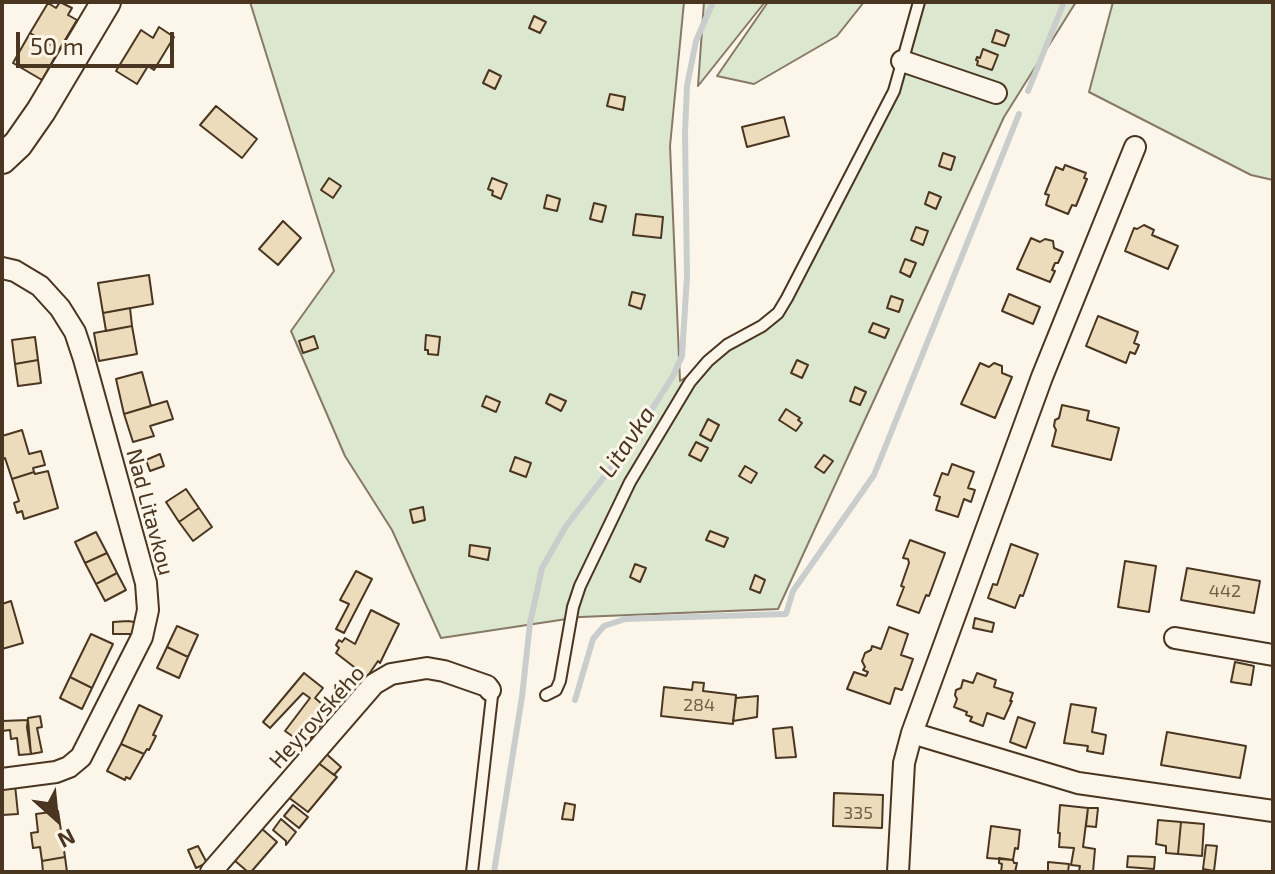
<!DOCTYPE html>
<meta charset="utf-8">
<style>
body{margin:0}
#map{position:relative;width:1275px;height:874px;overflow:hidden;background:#fbf6e9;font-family:"Exo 2",sans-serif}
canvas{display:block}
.frame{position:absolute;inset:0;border:4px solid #4a3520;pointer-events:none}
.north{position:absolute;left:16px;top:778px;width:80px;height:80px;-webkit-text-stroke:6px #fbf6e9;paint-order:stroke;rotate:153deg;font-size:22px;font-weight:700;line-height:32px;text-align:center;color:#4a3520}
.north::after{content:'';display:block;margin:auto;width:28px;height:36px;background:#4a3520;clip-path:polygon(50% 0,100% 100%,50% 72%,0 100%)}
.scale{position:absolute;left:16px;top:32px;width:158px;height:36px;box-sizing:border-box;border:4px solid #4a3520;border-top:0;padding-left:10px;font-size:24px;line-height:28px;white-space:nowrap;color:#4a3520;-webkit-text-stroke:6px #fbf6e9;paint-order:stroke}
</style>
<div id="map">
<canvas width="1275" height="874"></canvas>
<div class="frame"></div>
<div class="north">N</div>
<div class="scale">50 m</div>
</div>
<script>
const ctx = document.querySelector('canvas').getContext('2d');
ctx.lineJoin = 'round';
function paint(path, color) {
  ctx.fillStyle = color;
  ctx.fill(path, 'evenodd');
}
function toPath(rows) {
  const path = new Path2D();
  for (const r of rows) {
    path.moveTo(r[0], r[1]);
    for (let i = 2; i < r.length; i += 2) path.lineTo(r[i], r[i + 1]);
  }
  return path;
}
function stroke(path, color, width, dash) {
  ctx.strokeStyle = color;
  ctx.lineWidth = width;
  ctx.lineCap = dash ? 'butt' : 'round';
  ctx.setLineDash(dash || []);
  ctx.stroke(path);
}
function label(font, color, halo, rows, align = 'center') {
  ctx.font = font + ' "Exo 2",sans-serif';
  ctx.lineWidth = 6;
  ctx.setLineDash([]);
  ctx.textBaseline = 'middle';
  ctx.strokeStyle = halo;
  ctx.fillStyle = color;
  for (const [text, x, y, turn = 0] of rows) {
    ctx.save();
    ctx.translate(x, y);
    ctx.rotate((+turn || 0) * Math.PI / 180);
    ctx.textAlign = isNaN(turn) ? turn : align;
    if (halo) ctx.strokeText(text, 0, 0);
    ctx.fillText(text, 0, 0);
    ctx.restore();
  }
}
const green = toPath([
 [250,2,684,2,670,146,680,381,778,320,898,92,921,2,1076,2,1004,117,778,609,580,617,441,638,392,530,345,456,291,331,334,271,250,2],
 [704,2,765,2,698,86,704,2],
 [768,2,864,2,837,36,754,84,717,76,768,2],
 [1113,2,1273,2,1273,180,1251,175,1089,92,1113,2]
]);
const stream = toPath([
 [1028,91,1064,2],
 [575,700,593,639,604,626,625,619,786,614,793,591,874,475,1019,114],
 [494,872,522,697,530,623,542,568,566,526,631,442,673,376,682,356,687,276,685,132,687,86,696,41,713,2]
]);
const building = toPath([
 [60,2,72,8,68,15,77,20,59,50,30,33,48,3,56,8,60,2],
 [534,16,546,22,540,33,529,28,534,16],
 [159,27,174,37,154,70,148,66,137,84,116,71,141,30,153,38,159,27],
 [996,30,1009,35,1005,46,992,42,996,30],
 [30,33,59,50,42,80,13,63,30,33],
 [983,49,998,55,992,70,977,65,978,61,976,60,977,57,980,58,983,49],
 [489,70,501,76,495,89,483,83,489,70],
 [610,94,625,97,623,110,607,106,610,94],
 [216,106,257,139,242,158,200,125,216,106],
 [784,117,789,136,747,147,742,127,784,117],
 [943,153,955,157,951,170,939,166,943,153],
 [1065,165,1086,173,1084,178,1087,179,1076,206,1072,205,1068,214,1046,205,1049,195,1045,194,1056,167,1063,170,1065,165],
 [329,178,341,186,333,198,321,190,329,178],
 [492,178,507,184,501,199,492,195,493,191,488,189,492,178],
 [929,192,941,197,936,209,925,204,929,192],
 [547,195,560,199,557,211,544,208,547,195],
 [594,203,606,206,602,222,590,219,594,203],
 [636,214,663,217,661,238,633,235,636,214],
 [283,221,301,238,278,265,259,249,283,221],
 [1144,225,1154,230,1152,235,1178,246,1168,269,1125,251,1134,228,1137,229,1144,225],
 [916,227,928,231,923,245,911,240,916,227],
 [1031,238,1040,242,1045,239,1053,241,1054,248,1063,252,1058,263,1055,263,1052,270,1055,271,1050,282,1017,269,1031,238],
 [905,259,916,263,910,277,900,272,905,259],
 [149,275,153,304,103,313,98,283,149,275],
 [632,292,645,295,641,309,629,305,632,292],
 [1009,294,1040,307,1033,324,1002,311,1009,294],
 [891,296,903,300,899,312,887,308,891,296],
 [130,308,132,326,106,331,103,313,130,308],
 [1098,316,1138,332,1134,343,1139,345,1135,354,1130,352,1126,363,1086,346,1098,316],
 [873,323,889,329,885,338,869,332,873,323],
 [132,326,137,354,99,361,94,333,132,326],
 [426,335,440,337,438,355,428,354,428,350,425,350,426,335],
 [314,336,318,348,303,353,299,341,314,336],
 [35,337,38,360,15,364,12,340,35,337],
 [38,360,41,383,18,386,15,364,38,360],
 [797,360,808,365,802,378,791,373,797,360],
 [980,363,989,367,994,363,1002,366,1002,373,1012,377,995,418,961,404,980,363],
 [142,372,151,406,124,414,116,379,142,372],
 [855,387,866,392,860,405,850,401,855,387],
 [550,394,566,401,561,411,546,403,550,394],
 [486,396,500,402,496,412,482,406,486,396],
 [167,401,173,419,150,426,154,436,133,442,124,414,167,401],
 [1062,405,1089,411,1087,420,1119,428,1111,460,1052,446,1056,430,1054,426,1055,420,1059,418,1062,405],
 [786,409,800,418,798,420,802,423,796,431,779,420,786,409],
 [708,419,719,425,711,441,700,435,708,419],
 [22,430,29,454,41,451,45,465,33,468,34,472,12,479,5,458,2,460,2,436,22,430],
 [696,442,708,448,701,461,689,455,696,442],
 [160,454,164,466,150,471,146,460,160,454],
 [824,455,833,461,824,473,815,467,824,455],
 [515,457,531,463,526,477,510,471,515,457],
 [952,464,974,472,968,488,975,490,971,502,964,499,958,517,936,510,940,497,934,495,942,473,948,475,952,464],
 [745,466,757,473,751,483,739,476,745,466],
 [48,471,58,508,24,519,22,511,17,513,14,503,19,501,12,479,34,472,35,474,48,471],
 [186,489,199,508,179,522,166,502,186,489],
 [423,507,425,520,413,523,410,510,423,507],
 [199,508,212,527,193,541,179,522,199,508],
 [710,531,728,538,724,547,706,540,710,531],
 [96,532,107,553,85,563,75,542,96,532],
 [910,540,945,553,929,596,926,595,919,613,897,605,904,587,901,586,909,563,908,559,903,558,910,540],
 [1011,544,1038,554,1023,596,1020,595,1015,608,988,598,993,584,997,585,1011,544],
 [470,545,490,548,488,560,469,556,470,545],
 [107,553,117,573,96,584,85,563,107,553],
 [1125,561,1156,566,1149,612,1118,607,1125,561],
 [635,564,646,568,640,582,630,577,635,564],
 [1187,568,1260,581,1254,613,1181,600,1187,568],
 [356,571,372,579,344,633,336,629,349,604,340,600,356,571],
 [117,573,126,590,105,601,96,584,117,573],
 [755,575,765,580,760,593,750,589,755,575],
 [11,601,23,643,2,649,2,604,11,601],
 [371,610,399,624,380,663,378,661,367,677,336,653,339,648,336,645,339,640,342,642,345,638,355,644,371,610],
 [975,618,994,623,992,632,973,628,975,618],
 [128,621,134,622,134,634,113,634,113,622,128,621],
 [177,626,198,635,188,657,167,647,177,626],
 [889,627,908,634,901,655,913,659,902,690,895,688,890,704,847,689,854,672,866,676,868,672,863,670,865,667,862,661,865,653,871,650,872,646,881,649,889,627],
 [91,634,113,644,92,688,70,677,91,634],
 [167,647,188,657,179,678,157,668,167,647],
 [1235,662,1254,666,1251,685,1231,682,1235,662],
 [304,673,323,688,315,698,331,712,297,756,287,748,295,738,285,731,310,698,303,693,270,728,263,722,304,673],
 [977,673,996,680,994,687,1013,693,1010,701,1012,701,1004,719,987,713,983,726,970,721,972,717,966,715,967,712,954,707,957,699,955,695,956,690,961,688,963,680,973,683,977,673],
 [70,677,92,688,82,709,60,698,70,677],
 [693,682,704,683,703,691,736,695,733,724,661,716,664,687,692,690,693,682],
 [758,696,757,717,733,721,736,698,758,696],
 [1071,704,1096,708,1092,732,1106,735,1103,754,1087,751,1088,746,1064,743,1071,704],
 [139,705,162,716,153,735,156,736,149,750,147,749,144,754,121,744,139,705],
 [40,716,42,727,37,728,42,752,31,754,27,727,28,718,40,716],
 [1018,717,1035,723,1026,748,1010,742,1018,717],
 [28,720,31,754,19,755,17,738,11,739,10,730,2,731,2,721,28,720],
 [792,727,796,757,776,758,773,729,792,727],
 [1167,732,1246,746,1240,778,1161,765,1167,732],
 [121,744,144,754,130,779,126,777,125,780,107,771,121,744],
 [323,751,341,767,334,775,317,762,323,751],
 [317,762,337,777,308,812,288,797,317,762],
 [15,785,18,814,2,815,2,786,15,785],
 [834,793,883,795,882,828,833,826,834,793],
 [565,803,575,805,573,820,562,819,565,803],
 [293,805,308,817,299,828,284,816,293,805],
 [1060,805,1088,808,1083,847,1095,849,1093,872,1079,871,1080,866,1071,865,1074,848,1059,847,1060,833,1058,833,1060,805],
 [1088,808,1098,808,1096,827,1086,826,1088,808],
 [58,811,65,857,42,861,40,847,33,848,31,833,38,832,36,814,58,811],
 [281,819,296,832,286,845,286,841,273,830,281,819],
 [1158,820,1181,822,1178,854,1166,853,1166,846,1156,844,1158,820],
 [1181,822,1204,824,1202,856,1178,854,1181,822],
 [991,826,1020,830,1018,849,1015,848,1013,860,987,858,991,826],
 [261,828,277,842,251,872,248,872,234,860,261,828],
 [1206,845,1217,846,1214,871,1203,869,1206,845],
 [198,846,207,863,196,868,188,850,198,846],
 [1128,856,1155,857,1154,869,1127,867,1128,856],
 [65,857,67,872,43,872,42,861,65,857],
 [999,858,1013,860,1014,863,1017,863,1015,872,1001,872,1002,864,999,863,999,858],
 [1048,862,1069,864,1068,872,1048,872,1048,862]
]);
const lane = toPath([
 [546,695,556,690,560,681,573,607,580,586,630,482,690,382,708,361,727,345,762,326,778,313,787,298,894,91,919,2],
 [472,872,492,696,490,690]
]);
const street = toPath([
 [902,61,996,93],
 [2,268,15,271,40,286,60,308,75,332,84,359,146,583,148,610,142,637,81,757,69,767,56,772,2,779],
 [1175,638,1273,655],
 [912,733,1078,783,1273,811],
 [211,872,374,684,391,674,427,668,444,671,487,686,490,690],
 [898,872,904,763,912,733,1042,377,1135,147]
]);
const secondary = toPath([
 [2,159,18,144,41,111,106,2]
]);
const numberNames = [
 ["442",1225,591],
 ["284",699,705],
 ["335",858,813]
];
const streetNames = [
 ["Nad Litavkou",150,512,75],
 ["Heyrovského",317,717,-48]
];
const waterNames = [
 ["Litavka",627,442,-56]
];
paint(green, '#dce7d0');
stroke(green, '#887966', 2);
stroke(stream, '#c9cecd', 6);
paint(building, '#ecdcbc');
stroke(building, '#4a3520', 2);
stroke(lane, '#4a3520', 14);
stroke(street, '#4a3520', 24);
stroke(secondary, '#4a3520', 32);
stroke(lane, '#fbf6e9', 10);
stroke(street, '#fbf6e9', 20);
stroke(secondary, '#fbf6e9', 28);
label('18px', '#725f47', null, numberNames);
label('22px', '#4a3520', '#fbf6e9', streetNames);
label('italic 24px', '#4a3520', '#fbf6e9', waterNames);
</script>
